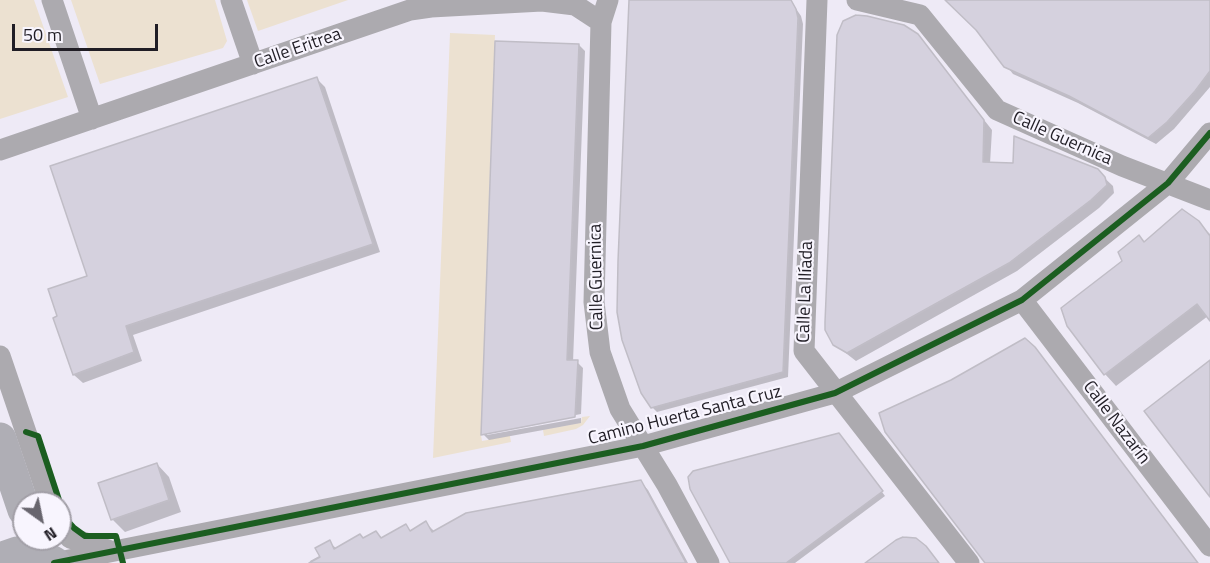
<!DOCTYPE html>
<meta charset="utf-8">
<style>
body{margin:0}
#map{position:relative;width:1210px;height:563px;overflow:hidden;background:#eeeaf6;font-family:"Titillium Web",sans-serif}
canvas{display:block}
.north{position:absolute;left:12px;top:491px;width:60px;height:60px;box-sizing:border-box;background:#f8f5fe;border:2px solid #a29fa7;border-radius:50%;rotate:147deg;font-size:16px;font-weight:700;line-height:24px;text-align:center;color:#201d25}
.north::after{content:'';display:block;margin:auto;width:21px;height:27px;background:#68656e;clip-path:polygon(50% 0,100% 100%,50% 72%,0 100%)}
.scale{position:absolute;left:12px;top:24px;width:146px;height:27px;box-sizing:border-box;border:3px solid #201d25;border-top:0;padding-left:8px;font-size:18px;line-height:21px;white-space:nowrap;color:#201d25;-webkit-text-stroke:4px #f8f5fe;paint-order:stroke}
</style>
<div id="map">
<canvas width="1210" height="563"></canvas>
<div class="north">N</div>
<div class="scale">50 m</div>
</div>
<script>
const ctx = document.querySelector('canvas').getContext('2d');
ctx.lineJoin = 'round';
function paint(path, color) {
  ctx.fillStyle = color;
  ctx.fill(path, 'evenodd');
}
function toPath(rows) {
  const path = new Path2D();
  for (const r of rows) {
    path.moveTo(r[0], r[1]);
    for (let i = 2; i < r.length; i += 2) path.lineTo(r[i], r[i + 1]);
  }
  return path;
}
function stroke(path, color, width, dash) {
  ctx.strokeStyle = color;
  ctx.lineWidth = width;
  ctx.lineCap = dash ? 'butt' : 'round';
  ctx.setLineDash(dash || []);
  ctx.stroke(path);
}
function label(font, color, halo, rows, align = 'center') {
  ctx.font = font + ' "Titillium Web",sans-serif';
  ctx.lineWidth = 4.5;
  ctx.setLineDash([]);
  ctx.textBaseline = 'middle';
  ctx.strokeStyle = halo;
  ctx.fillStyle = color;
  for (const [text, x, y, turn = 0] of rows) {
    ctx.save();
    ctx.translate(x, y);
    ctx.rotate((+turn || 0) * Math.PI / 180);
    ctx.textAlign = isNaN(turn) ? turn : align;
    if (halo) ctx.strokeText(text, 0, 0);
    ctx.fillText(text, 0, 0);
    ctx.restore();
  }
}
const green = toPath([
 [0,0,34,0,68,97,0,119],
 [71,0,215,0,227,41,223,48,100,84],
 [247,0,348,0,258,31],
 [450,33,495,35,481,435,482,441,510,436,511,442,433,458],
 [590,416,583,425,576,429,544,436,543,430,581,423,582,417]
]);
const shadow = toPath([
 [631,0,790,0,801,16,803,24,788,377,657,412,652,407],
 [947,0,1210,0,1210,87,1174,129,1156,144,1078,103,1013,74,978,30],
 [917,35,992,130,990,164,1097,171,1113,186,1114,193,1099,208,1017,271,856,361,834,344],
 [579,45,585,51,573,362,577,362,583,368,581,414,487,432,487,435,581,418,581,423,489,440,483,434],
 [316,78,325,87,380,252,133,335,142,361,83,383,74,375,55,319,88,277],
 [1198,223,1210,234,1210,319,1208,316,1116,386,1105,374,1145,243],
 [843,438,885,496,795,563,732,563],
 [157,464,169,477,181,512,125,532,112,519],
 [640,481,648,490,688,563,311,563,310,561,321,555,329,542,337,549,376,532,383,539,406,526,411,531,426,523,435,532]
]);
const building = toPath([
 [629,0,791,0,796,9,798,18,783,372,651,408,641,393,622,340,617,312,618,261,629,0],
 [945,0,1210,0,1210,71,1195,91,1167,122,1148,138,1069,96,1004,67,976,30,945,0],
 [856,15,867,16,904,25,918,34,984,120,983,162,1013,163,1014,136,1098,169,1105,177,1107,185,1091,200,1009,263,847,353,833,345,825,330,825,322,837,35,843,21,856,15],
 [495,41,579,44,567,360,578,360,575,417,481,435,495,41],
 [317,77,373,244,126,326,134,352,73,375,53,318,57,316,48,289,87,276,50,166,317,77],
 [1182,209,1199,221,1210,236,1210,321,1197,304,1104,375,1067,326,1061,308,1122,261,1118,252,1139,235,1144,242,1182,209],
 [1025,338,1035,347,1198,563,985,563,885,432,879,413,951,380,1025,338],
 [1210,360,1210,497,1144,411,1210,360],
 [839,433,883,491,786,563,730,563,690,489,688,477,693,471,839,433],
 [157,463,169,500,111,520,98,483,157,463],
 [641,480,686,563,309,563,320,557,315,548,330,540,334,549,360,534,363,538,376,531,381,538,406,524,410,531,426,521,432,532,466,513,641,480],
 [903,537,916,538,926,546,939,563,865,563,896,540,903,537]
]);
const minor = toPath([
 [52,0,92,119],
 [231,0,253,64],
 [608,0,601,22,594,302,600,352,620,409,667,485,709,563],
 [817,0,804,351,969,563],
 [857,0,920,15,997,110,1122,166,1210,200],
 [0,150,410,10,431,7,542,1,575,5,601,22],
 [1022,300,1210,546],
 [0,356,50,503],
 [60,524,70,538,108,550],
 [54,563,643,446,835,393,1022,300,1168,183,1210,133]
]);
const primary = toPath([
 [0,439,24,510],
 [0,559,17,553,31,554,45,558,54,563]
]);
const cycleway = toPath([
 [26,432,38,436,60,503],
 [60,503,65,518,74,528,85,536,116,536,123,563],
 [54,563,643,446,835,393,1022,300,1168,183,1210,133]
]);
const streetNames = [
 ["Calle Eritrea",298,49,-19],
 ["Calle Guernica",1062,139,24],
 ["Calle Guernica",597,277,-91],
 ["Calle La Ilíada",806,292,-88],
 ["Camino Huerta Santa Cruz",685,416,-14],
 ["Calle Nazarín",1116,423,53]
];
paint(green, '#ece1d1');
paint(shadow, '#0003');
paint(building, '#d5d1de');
stroke(building, '#c0bdc6', 1.5);
stroke(minor, '#acaaaf', 21);
stroke(primary, '#afaeb5', 33);
stroke(cycleway, '#1b5e20', 6);
label('18px', '#201d25', '#f8f5fe', streetNames);
</script>
